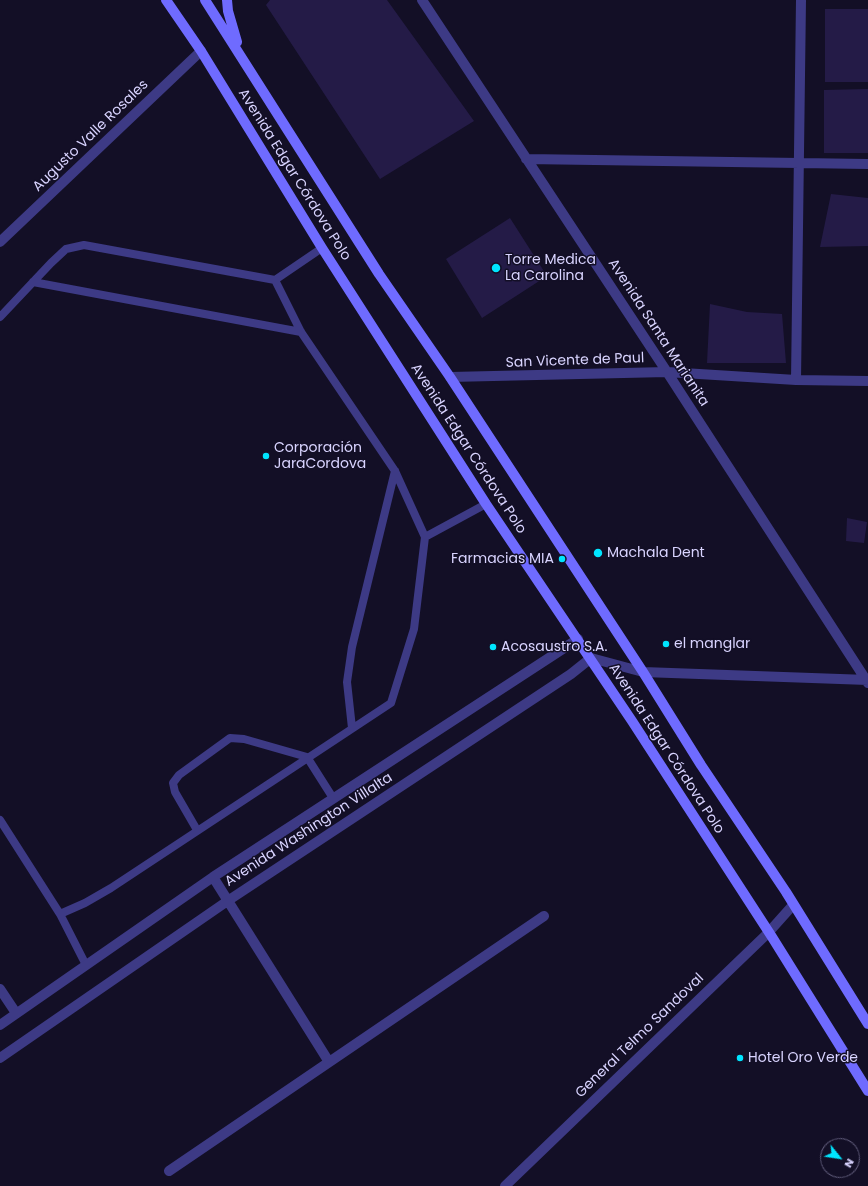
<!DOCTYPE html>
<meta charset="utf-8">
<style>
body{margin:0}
#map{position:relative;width:868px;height:1186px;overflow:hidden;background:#130f26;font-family:Poppins,sans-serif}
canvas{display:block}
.north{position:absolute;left:820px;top:1138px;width:40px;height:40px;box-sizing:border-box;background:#130f26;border:1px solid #625e7d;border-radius:50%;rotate:120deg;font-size:11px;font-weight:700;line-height:16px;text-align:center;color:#d9d4ff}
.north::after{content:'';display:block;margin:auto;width:14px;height:18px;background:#00e5ff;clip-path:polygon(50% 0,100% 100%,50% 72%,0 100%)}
</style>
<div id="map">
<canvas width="868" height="1186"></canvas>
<div class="north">N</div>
</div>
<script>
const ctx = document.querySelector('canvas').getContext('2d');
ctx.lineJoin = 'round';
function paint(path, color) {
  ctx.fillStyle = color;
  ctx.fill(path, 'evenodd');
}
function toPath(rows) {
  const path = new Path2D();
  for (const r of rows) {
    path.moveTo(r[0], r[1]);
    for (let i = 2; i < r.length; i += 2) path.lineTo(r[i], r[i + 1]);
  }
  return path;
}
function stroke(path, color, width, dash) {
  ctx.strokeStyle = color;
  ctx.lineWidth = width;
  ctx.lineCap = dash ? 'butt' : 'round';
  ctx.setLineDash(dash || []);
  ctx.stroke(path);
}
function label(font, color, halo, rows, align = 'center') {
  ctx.font = font + ' Poppins,sans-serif';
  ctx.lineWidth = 3;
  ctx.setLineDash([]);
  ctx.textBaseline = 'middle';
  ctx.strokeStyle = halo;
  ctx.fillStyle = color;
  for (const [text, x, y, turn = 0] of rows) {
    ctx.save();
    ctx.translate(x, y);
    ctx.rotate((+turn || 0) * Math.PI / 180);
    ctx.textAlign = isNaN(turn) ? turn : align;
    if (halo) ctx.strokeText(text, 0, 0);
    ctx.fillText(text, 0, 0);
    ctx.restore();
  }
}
const building = toPath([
 [270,0,387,0,474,121,380,179,266,5],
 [825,9,868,9,868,82,825,82],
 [868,89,868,153,824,153,824,90],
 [831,194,868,198,868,246,820,247],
 [510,218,547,276,482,318,446,259],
 [710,304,747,312,782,314,786,363,707,363],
 [847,518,867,522,864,543,846,541]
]);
const lane = toPath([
 [33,282,301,332],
 [0,317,51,263,66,249,84,245,275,280,322,248],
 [425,537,486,504],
 [352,728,347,682,352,647,395,471],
 [0,820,60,914,85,903,111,888,391,703,414,629,425,537,395,471,301,332,275,280],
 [197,830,175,792,173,783,179,775,230,738,244,739,307,757,333,798],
 [60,914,86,965]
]);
const street = toPath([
 [422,0,667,372,868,683],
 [526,159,868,164],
 [0,242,201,51],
 [450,377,667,372,796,380,868,381],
 [796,380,801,0],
 [213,877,329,1062],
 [0,989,16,1013],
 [0,1025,213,877,578,639],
 [0,1058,229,900,571,674,591,658,643,672,868,680],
 [169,1171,544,916],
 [505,1186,768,933,793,905]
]);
const secondary = toPath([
 [166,0,201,51,322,248,486,504,632,721,772,937,868,1091],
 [205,0,379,274,450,377,643,672,701,765,786,892,868,1024],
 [227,0,228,11,237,42]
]);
const markers = [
 [496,268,5,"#00e5ff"],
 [266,456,4,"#00e5ff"],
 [598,553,5,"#00e5ff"],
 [562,559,4,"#00e5ff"],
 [666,644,4,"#00e5ff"],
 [493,647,4,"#00e5ff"],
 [740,1058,4,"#00e5ff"]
];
const streetNames = [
 ["Augusto Valle Rosales",91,136,-44],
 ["Avenida Edgar Córdova Polo",294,175,58],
 ["Avenida Santa Marianita",658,333,57],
 ["San Vicente de Paul",575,361,-2],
 ["Avenida Edgar Córdova Polo",468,449,57],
 ["Avenida Edgar Córdova Polo",666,749,57],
 ["Avenida Washington Villalta",309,830,-33],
 ["General Telmo Sandoval",640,1036,-44]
];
const poiNames = [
 ["Torre Medica",505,260],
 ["La Carolina",505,276],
 ["Corporación",274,448],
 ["JaraCordova",274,464],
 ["Machala Dent",607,553],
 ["Farmacias MIA",554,559,"right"],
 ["el manglar",674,644],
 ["Acosaustro S.A.",501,647],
 ["Hotel Oro Verde",748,1058]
];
paint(building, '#241b47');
stroke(lane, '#3d3a85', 8);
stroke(street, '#3d3a85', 10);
stroke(secondary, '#6f6bff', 10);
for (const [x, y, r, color] of markers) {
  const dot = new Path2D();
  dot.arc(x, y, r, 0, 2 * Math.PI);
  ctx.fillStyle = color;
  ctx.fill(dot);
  stroke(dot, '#130f26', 1.5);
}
label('14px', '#d9d4ff', '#130f26', streetNames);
label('14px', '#d9d4ff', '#130f26', poiNames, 'left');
</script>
